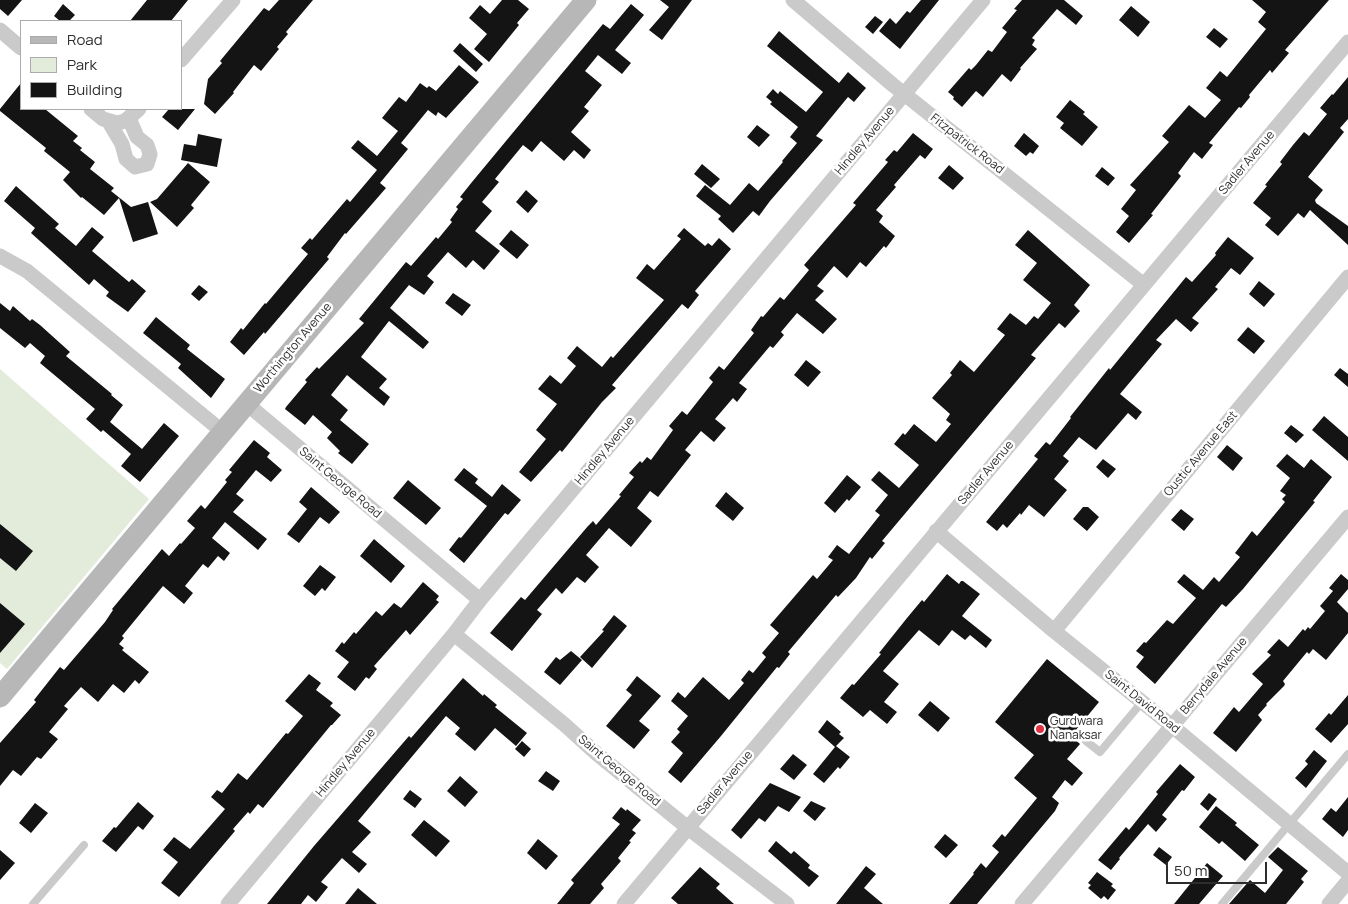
<!DOCTYPE html>
<style>
body{margin:0}
#map{position:relative;width:1348px;height:904px;overflow:hidden;background:#fff;font-family:Manrope,sans-serif}
canvas{display:block}
.legend{position:absolute;left:20px;top:20px;width:162px;height:90px;box-sizing:border-box;background:#fff;border:1px solid #ababab;margin:0;padding:6px 9px;list-style:none;font-size:15px;color:#2d2d2d}
.legend li{display:flex;align-items:center;gap:10px;height:25px}
.legend b{width:25px;border:1px solid #ababab}
.scale{position:absolute;left:1166px;top:862px;width:101px;height:22px;box-sizing:border-box;border:2px solid #2d2d2d;border-top:0;padding-left:6px;font-size:15px;line-height:18px;white-space:nowrap;color:#2d2d2d;-webkit-text-stroke:4px #fff;paint-order:stroke}
</style>
<div id="map">
<canvas width="1348" height="904"></canvas>
<ul class="legend">
<li><b style="height:6px;background:#b7b7b7"></b>Road</li>
<li><b style="height:14px;background:#e3ebdb"></b>Park</li>
<li><b style="height:14px;background:#141414"></b>Building</li>
</ul>
<div class="scale">50 m</div>
</div>
<script>
const ctx = document.querySelector('canvas').getContext('2d');
ctx.lineJoin = 'round';
function paint(path, color) {
  ctx.fillStyle = color;
  ctx.fill(path, 'evenodd');
}
function toPath(rows) {
  const path = new Path2D();
  for (const r of rows) {
    path.moveTo(r[0], r[1]);
    for (let i = 2; i < r.length; i += 2) path.lineTo(r[i], r[i + 1]);
  }
  return path;
}
function stroke(path, color, width, dash) {
  ctx.strokeStyle = color;
  ctx.lineWidth = width;
  ctx.lineCap = dash ? 'butt' : 'round';
  ctx.setLineDash(dash || []);
  ctx.stroke(path);
}
function label(font, color, halo, rows, align = 'center') {
  ctx.font = font + ' Manrope,sans-serif';
  ctx.lineWidth = 5;
  ctx.setLineDash([]);
  ctx.textBaseline = 'middle';
  ctx.strokeStyle = halo;
  ctx.fillStyle = color;
  for (const [text, x, y, turn = 0] of rows) {
    ctx.save();
    ctx.translate(x, y);
    ctx.rotate((+turn || 0) * Math.PI / 180);
    ctx.textAlign = isNaN(turn) ? turn : align;
    if (halo) ctx.strokeText(text, 0, 0);
    ctx.fillText(text, 0, 0);
    ctx.restore();
  }
}
const green = toPath([
 [0,369,149,499,7,669,0,663]
]);
const building = toPath([
 [0,0,22,0,8,16,0,9],
 [147,0,188,0,171,21,130,21],
 [279,0,313,0,286,32,288,34,277,47,279,49,261,71,254,65,233,92,234,93,215,114,204,104,208,79,222,63,220,61,264,8,269,11],
 [502,0,518,0,529,9,517,23,519,25,489,62,474,49,487,34,469,18,480,5,490,14],
 [660,0,692,0,662,40,649,30,669,7],
 [921,0,939,0,900,49,879,31,890,18,896,24,907,11,910,13],
 [1022,0,1064,0,1083,16,1076,25,1057,9,1032,38,1035,40,1032,45,1037,49,1020,68,1021,69,1011,82,1002,74,983,97,976,91,962,107,953,99,954,97,948,92,969,68,971,70,976,65,988,50,992,52,1007,32,1002,28,1017,10,1014,9],
 [1252,0,1329,0,1285,50,1289,53,1272,73,1270,70,1249,95,1250,97,1241,108,1239,107,1209,143,1213,145,1202,159,1194,152,1178,173,1181,176,1151,214,1153,215,1129,243,1116,232,1129,216,1121,209,1136,190,1130,185,1169,142,1162,136,1189,105,1205,118,1221,100,1206,88,1220,71,1227,77,1266,29,1258,22,1266,12],
 [63,4,75,15,69,21,60,21,54,16],
 [631,4,644,15,615,50,631,63,622,74,598,55,585,71,602,85,584,107,589,111,571,132,591,150,584,159,574,150,564,161,541,141,532,152,523,145,495,179,499,182,482,202,492,211,475,231,500,251,484,270,473,260,466,268,448,252,427,276,434,282,424,295,409,285,390,308,429,342,423,349,389,321,361,357,387,379,379,388,390,397,384,406,347,375,331,395,348,410,340,420,369,444,352,464,338,453,340,451,327,438,332,432,313,415,305,425,285,409,286,407,307,382,305,380,317,367,319,369,364,323,359,319,406,262,411,266,436,237,438,239,452,222,450,220,458,209,456,207,463,199,460,197,472,182,603,24,610,29],
 [1131,6,1150,22,1138,37,1119,20],
 [875,16,883,22,873,34,865,27],
 [1214,28,1228,39,1220,48,1206,37],
 [779,31,839,83,848,72,866,88,854,102,848,97,816,136,823,140,770,201,759,216,753,211,733,233,718,219,721,216,696,196,705,185,730,205,749,183,758,191,783,162,782,161,797,143,790,137,798,127,770,104,772,102,766,97,773,89,778,94,780,91,806,112,823,92,767,46],
 [460,43,483,64,476,72,453,51],
 [459,65,479,82,446,118,438,112,436,116,428,110,401,143,408,149,380,183,386,188,346,234,345,233,327,257,329,259,265,334,264,332,244,355,230,342,241,328,243,330,265,303,266,304,308,254,301,248,310,238,312,240,347,199,350,202,377,170,351,148,358,140,377,156,398,131,382,118,399,97,406,102,420,83,427,88,429,86,436,91],
 [1348,77,1348,119,1340,128,1344,132,1308,177,1323,190,1315,200,1316,203,1348,226,1348,245,1310,210,1304,218,1298,213,1278,236,1265,225,1271,218,1253,203,1267,186,1265,185,1282,164,1280,162,1293,145,1304,132,1309,136,1327,114,1320,108,1332,94,1333,95],
 [21,83,21,109,45,109,78,136,73,141,82,148,80,150,95,162,90,169,114,188,111,191,131,207,148,202,158,234,133,242,119,198,104,215,82,197,81,198,63,180,70,172,44,151,46,148,0,111,0,109],
 [1070,100,1085,112,1083,114,1098,127,1082,146,1060,128,1064,123,1056,117],
 [169,109,195,109,178,130,162,117],
 [757,125,770,135,759,147,747,137],
 [913,133,933,149,925,159,920,155,894,185,896,187,876,210,883,216,879,222,895,236,886,248,884,246,866,267,860,262,847,278,834,266,817,286,824,291,815,300,837,319,823,334,797,313,781,332,784,335,773,348,770,346,739,383,747,389,737,402,733,398,715,419,726,428,714,442,701,431,685,450,691,455,658,497,650,491,637,508,652,521,631,547,609,528,586,555,599,567,585,583,577,577,562,594,556,588,537,610,542,614,512,651,490,633,521,597,525,600,588,526,593,521,596,525,621,496,619,495,634,477,629,473,640,461,642,463,647,457,651,460,673,430,669,426,682,411,687,415,713,382,709,378,719,366,724,370,754,333,751,330,761,316,763,317,780,297,784,300,809,270,804,265,856,205,853,203,888,162,885,160,894,150,897,152],
 [1024,133,1039,146,1033,154,1030,152,1026,156,1014,146],
 [198,134,222,139,217,167,181,160,184,144,196,146],
 [188,163,210,182,191,205,194,208,177,227,150,202,157,199],
 [702,164,720,179,711,188,694,174],
 [949,165,964,178,953,190,938,178],
 [1102,167,1115,178,1108,186,1095,176],
 [16,186,59,224,55,228,76,246,92,227,104,237,92,251,129,282,132,279,146,291,128,312,106,296,109,292,94,279,89,285,31,233,35,228,4,201],
 [526,190,538,201,528,213,516,202],
 [684,228,705,246,708,243,712,246,719,238,731,249,695,291,699,295,688,309,682,304,658,332,612,385,616,388,602,402,562,452,560,450,531,482,519,472,546,439,536,430,557,404,538,389,550,375,561,384,576,366,567,358,577,346,602,367,611,356,613,358,664,300,636,278,647,264,654,270,681,239,677,236],
 [511,230,529,245,517,259,499,244],
 [1028,230,1090,285,1074,305,1080,311,1065,328,1059,323,1031,355,1036,358,882,541,885,543,872,559,870,557,856,578,838,597,836,595,788,652,790,654,779,668,777,667,721,736,681,783,668,772,683,753,671,742,680,732,677,729,688,716,671,701,678,692,685,698,703,677,729,700,744,683,741,680,749,670,753,673,766,657,762,653,779,633,770,625,813,575,817,579,833,560,828,557,837,545,849,554,880,515,875,511,888,495,871,480,879,471,899,488,919,465,894,444,903,433,905,435,914,424,936,442,951,424,946,420,950,414,932,398,952,375,950,373,960,360,974,372,1005,335,997,329,1010,313,1026,325,1034,316,1038,319,1051,303,1023,280,1037,263,1015,245],
 [1228,237,1254,258,1240,275,1231,268,1215,287,1218,289,1192,318,1199,323,1191,332,1176,319,1156,340,1162,344,1120,394,1142,412,1136,420,1128,413,1096,450,1079,437,1063,456,1069,461,1054,479,1067,490,1044,517,1029,505,1021,515,1020,513,1007,528,1003,524,997,531,986,522,1038,459,1034,456,1046,442,1050,445,1071,418,1070,417,1109,368,1110,370,1186,277,1192,282,1216,255,1215,253],
 [1259,281,1275,294,1264,307,1249,294],
 [199,285,208,292,199,301,191,294],
 [453,293,471,305,462,316,445,303],
 [0,303,10,311,13,306,30,321,32,319,40,325,70,352,66,356,112,394,111,395,123,405,110,422,142,449,164,423,179,436,140,482,121,466,131,454,103,430,101,432,86,419,95,409,40,363,45,356,30,343,25,348,0,328],
 [156,317,190,345,187,349,225,379,211,398,178,368,181,364,143,333],
 [1248,327,1265,341,1254,354,1237,340],
 [806,360,821,372,808,387,794,375],
 [1340,368,1348,374,1348,387,1334,375],
 [1324,416,1348,437,1348,461,1312,430],
 [1291,425,1304,435,1296,443,1284,433],
 [254,440,270,453,267,457,282,470,271,482,256,470,236,494,244,500,233,512,267,539,258,550,225,522,212,538,230,553,224,561,218,556,208,568,203,564,185,586,193,593,184,604,163,586,122,636,124,638,119,644,124,648,122,650,149,672,139,684,135,680,124,693,113,684,98,702,81,687,64,706,68,709,49,732,58,739,41,759,37,757,21,776,13,770,0,786,0,743,36,702,34,700,60,667,64,670,105,622,113,610,112,609,162,549,169,556,180,543,181,544,195,528,187,521,201,505,205,509,227,482,225,480,232,472,229,470],
 [1227,445,1243,458,1233,471,1217,457],
 [1287,454,1304,468,1311,459,1332,477,1313,501,1315,502,1243,589,1226,607,1222,604,1155,684,1136,667,1144,657,1136,651,1144,642,1146,643,1167,620,1173,624,1196,598,1177,582,1184,574,1203,590,1214,577,1219,582,1240,557,1235,553,1252,531,1257,536,1285,502,1282,499,1286,495,1280,491,1290,478,1276,466],
 [1103,459,1116,469,1108,478,1096,467],
 [464,468,478,479,475,483,492,497,502,484,521,500,508,515,505,513,464,563,449,550,459,537,461,538,487,506,454,480],
 [847,475,861,487,849,501,847,499,835,513,824,503],
 [408,480,441,508,426,525,393,498],
 [311,487,340,512,329,524,320,517,299,543,287,534,307,509,299,502],
 [726,492,744,508,733,521,715,506],
 [1083,507,1088,507,1099,517,1087,531,1073,519],
 [1181,509,1194,519,1184,531,1171,520],
 [0,524,33,551,16,571,0,558],
 [374,539,405,566,391,583,360,556],
 [320,565,336,577,325,591,322,588,315,596,303,586],
 [947,574,959,584,961,581,963,581,980,594,962,616,992,640,986,648,970,635,965,640,952,630,939,646,919,630,883,671,899,684,884,702,897,712,887,724,870,710,863,717,840,698,852,684,854,685,881,654,879,653,907,618,922,600,924,602],
 [1341,574,1348,580,1348,589,1337,602,1348,613,1348,633,1326,660,1313,649,1309,654,1307,652,1283,681,1285,684,1284,686,1266,704,1267,705,1258,715,1262,720,1236,752,1213,733,1234,707,1239,712,1263,684,1252,674,1271,655,1267,652,1279,639,1288,647,1303,629,1305,631,1308,627,1310,629,1325,611,1320,606,1333,591,1329,588],
 [423,582,439,596,436,600,439,602,410,635,406,630,374,666,377,669,369,679,366,677,355,691,337,677,349,662,335,651,342,642,344,644,354,632,356,634,376,611,382,616,394,603,401,608],
 [0,603,25,624,0,653],
 [614,615,627,626,592,668,580,657,604,631,602,630],
 [571,651,582,660,560,685,544,672,556,657,560,660],
 [1047,659,1099,702,1071,736,1080,744,1067,759,1083,773,1072,786,1065,780,1052,797,1059,803,1055,811,977,904,949,904,974,874,973,873,981,863,986,868,999,852,992,846,1002,834,1005,837,1037,798,1014,778,1034,755,995,722],
 [309,674,321,683,316,690,333,703,330,706,341,715,332,725,331,725,263,808,258,804,250,814,248,812,233,829,235,831,179,897,161,883,178,862,163,850,174,837,190,849,225,809,211,797,217,790,222,793,238,773,247,780,286,733,288,734,303,716,285,701],
 [637,676,661,696,639,721,650,730,634,749,606,726,632,695,626,690],
 [463,678,483,696,484,694,497,705,495,707,527,733,516,746,495,728,475,751,455,734,460,728,446,716,358,821,371,832,352,852,367,864,359,873,342,858,321,882,328,887,316,902,308,895,301,904,267,904,314,846,409,736,411,738],
 [1348,695,1348,724,1331,743,1315,729,1329,713,1331,715],
 [930,701,950,718,938,732,918,715],
 [827,720,841,732,839,734,844,738,836,746,850,757,840,769,838,767,824,783,813,774,835,747,818,732],
 [522,741,531,749,524,757,515,749],
 [1314,750,1327,761,1306,788,1295,778,1308,764,1305,761],
 [793,754,807,765,794,780,780,769],
 [1180,764,1195,777,1184,791,1182,790,1162,815,1167,819,1156,832,1148,824,1119,858,1120,859,1111,870,1098,860,1126,827,1129,830,1158,794,1156,792],
 [546,771,560,781,553,791,538,781],
 [460,776,478,792,465,807,447,791],
 [770,783,801,797,789,812,778,806,765,822,759,818,741,839,731,830],
 [410,790,422,799,415,808,403,799],
 [1209,793,1217,799,1208,811,1200,804],
 [1348,797,1348,830,1343,837,1322,819,1331,808,1336,812],
 [811,801,826,808,815,821,803,811],
 [138,802,154,816,143,830,138,826,116,852,102,841,114,827,116,828],
 [35,803,48,813,31,833,19,823],
 [1216,806,1237,823,1235,825,1259,845,1245,861,1222,841,1219,844,1199,827],
 [621,807,626,811,627,809,641,820,632,830,636,833,629,841,631,842,618,858,621,861,601,884,604,888,590,904,557,904,574,883,571,880,620,824,612,818],
 [424,820,450,841,436,857,411,835],
 [945,834,958,845,946,858,934,847],
 [538,839,558,856,546,870,527,853],
 [776,841,791,854,794,851,810,865,808,868,819,876,809,887,768,851],
 [1159,847,1172,857,1166,865,1153,855],
 [1278,847,1308,871,1301,879,1304,882,1286,904,1229,904,1250,880,1265,893,1283,870,1268,857],
 [0,850,15,863,0,880],
 [1207,863,1223,876,1199,904,1174,904],
 [866,866,876,874,864,888,883,904,836,904],
 [700,867,720,884,716,888,734,904,678,904,671,898],
 [1097,872,1113,884,1111,886,1116,890,1108,900,1104,896,1101,899,1088,888,1091,885,1088,883],
 [358,888,377,904,345,904]
]);
const lane = toPath([
 [1086,741,1100,752,1142,702],
 [33,904,84,845],
 [1222,904,1348,754]
]);
const street = toPath([
 [793,0,893,85,1144,285],
 [0,30,21,48],
 [181,60,233,0],
 [91,109,103,119,117,123,125,121,139,109],
 [109,122,122,144,126,159,135,167,147,164,150,154,147,145,137,137,129,118],
 [0,256,27,271,223,432],
 [247,404,480,600],
 [936,531,1054,631,1172,726,1348,873],
 [1054,631,1348,277],
 [454,634,565,725,597,754,688,828,787,904],
 [228,904,454,634,480,600,983,0],
 [624,904,1348,42],
 [1022,904,1348,517],
 [1329,904,1348,881]
]);
const secondary = toPath([
 [0,697,586,0]
]);
const markers = [
 [1040,729,5,"#e13240"]
];
const streetNames = [
 ["Hindley Avenue",865,141,-50],
 ["Fitzpatrick Road",967,144,38],
 ["Sadler Avenue",1247,163,-50],
 ["Worthington Avenue",293,348,-50],
 ["Hindley Avenue",605,451,-50],
 ["Oustic Avenue East",1201,454,-50],
 ["Sadler Avenue",986,473,-50],
 ["Saint George Road",340,483,40],
 ["Berrydale Avenue",1214,676,-50],
 ["Saint David Road",1142,702,39],
 ["Hindley Avenue",346,763,-50],
 ["Saint George Road",619,771,40],
 ["Sadler Avenue",725,783,-50]
];
const poiNames = [
 ["Gurdwara",1050,722],
 ["Nanaksar",1050,736]
];
paint(green, '#e3ebdb');
paint(building, '#141414');
stroke(lane, '#cacaca', 8);
stroke(street, '#cacaca', 15);
stroke(secondary, '#b7b7b7', 21);
for (const [x, y, r, color] of markers) {
  const dot = new Path2D();
  dot.arc(x, y, r, 0, 2 * Math.PI);
  ctx.fillStyle = color;
  ctx.fill(dot);
  stroke(dot, '#fff', 2);
}
label('12px', '#2d2d2d', '#fff', streetNames);
label('12px', '#2d2d2d', '#fff', poiNames, 'left');
</script>
